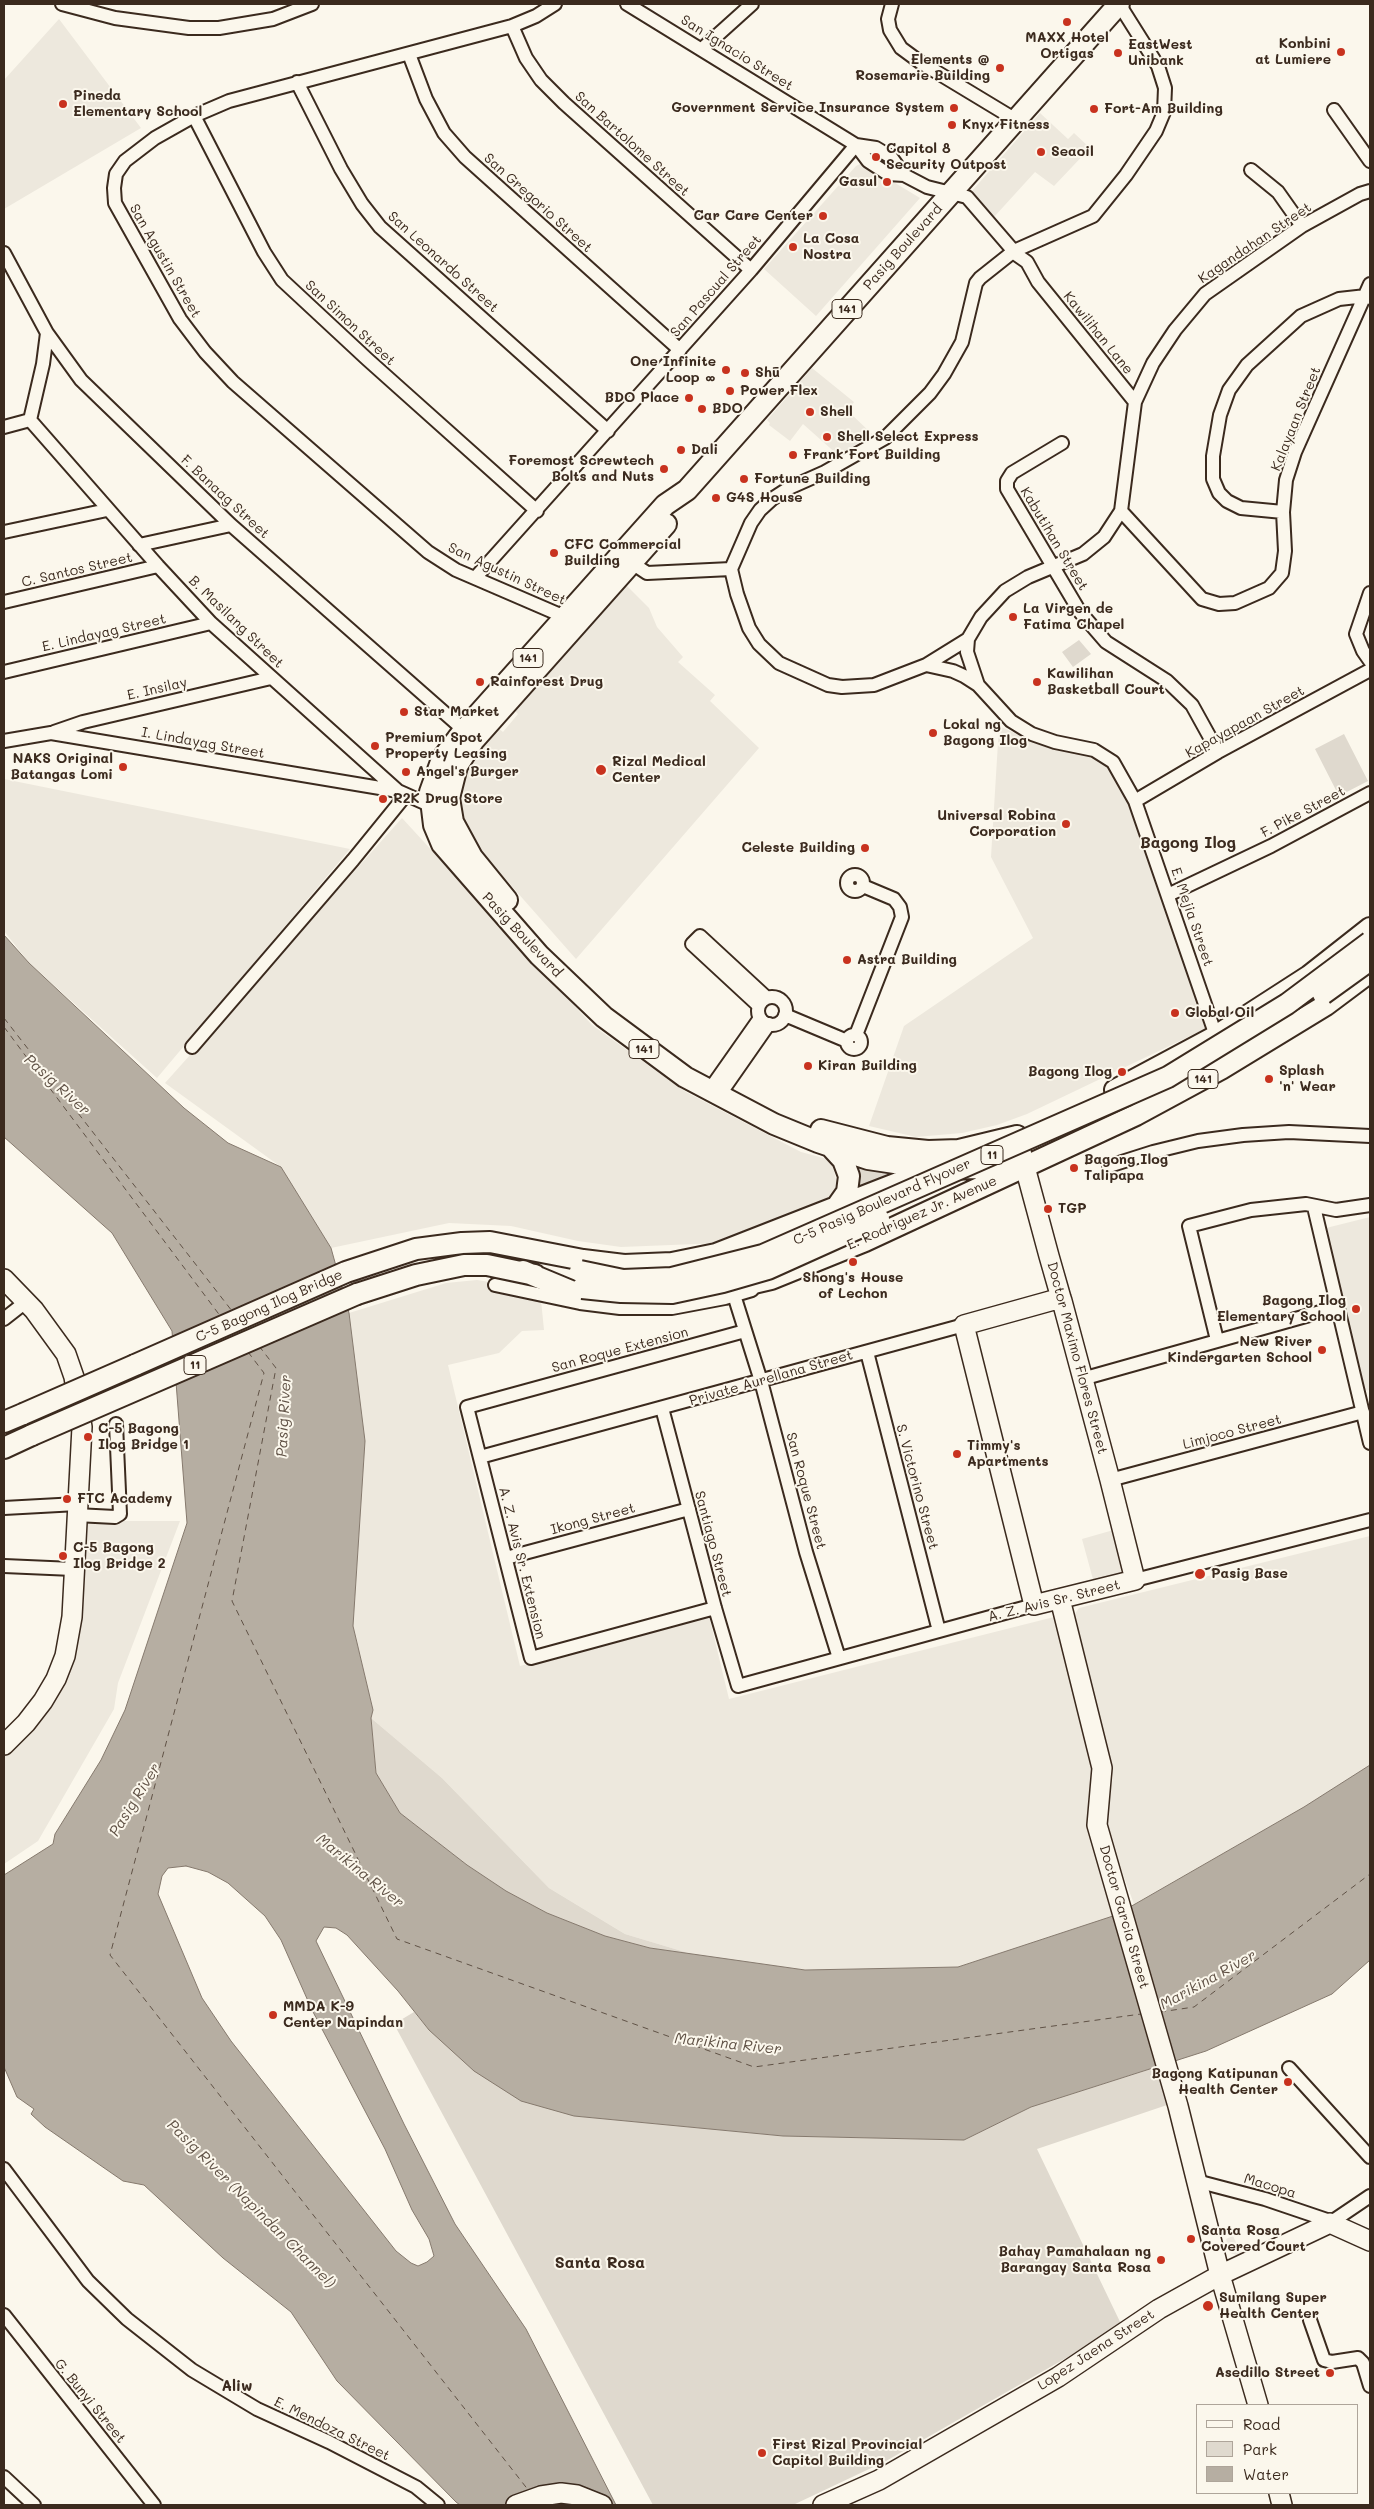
<!DOCTYPE html>
<meta charset="utf-8">
<style>
body{margin:0}
#map{position:relative;width:1374px;height:2509px;overflow:hidden;background:#fbf7ec;font-family:Mali,sans-serif}
canvas{display:block}
.frame{position:absolute;inset:0;border:5px solid #3b2a1e;pointer-events:none}
.legend{position:absolute;left:1196px;top:2404px;width:162px;height:90px;box-sizing:border-box;background:#fbf7ec;border:1px solid #aea59a;margin:0;padding:6px 9px;list-style:none;font-size:15px;color:#3b2a1e}
.legend li{display:flex;align-items:center;gap:10px;height:25px}
.legend b{width:25px;border:1px solid #aea59a}
</style>
<div id="map">
<canvas width="1374" height="2509"></canvas>
<div class="frame"></div>
<ul class="legend">
<li><b style="height:6px;background:#fbf7ec"></b>Road</li>
<li><b style="height:14px;background:#dfd9ce"></b>Park</li>
<li><b style="height:14px;background:#b6aea2"></b>Water</li>
</ul>
</div>
<script>
const ctx = document.querySelector('canvas').getContext('2d');
ctx.lineJoin = 'round';
function paint(path, color) {
  ctx.fillStyle = color;
  ctx.fill(path, 'evenodd');
}
function toPath(rows) {
  const path = new Path2D();
  for (const r of rows) {
    if (r.length === 3) {
      path.moveTo(r[0] + r[2], r[1]);
      path.arc(r[0], r[1], r[2], 0, 2 * Math.PI);
      continue;
    }
    path.moveTo(r[0], r[1]);
    for (let i = 2; i < r.length; i += 2) path.lineTo(r[i], r[i + 1]);
  }
  return path;
}
function stroke(path, color, width, dash) {
  ctx.strokeStyle = color;
  ctx.lineWidth = width;
  ctx.lineCap = dash ? 'butt' : 'round';
  ctx.setLineDash(dash || []);
  ctx.stroke(path);
}
function label(font, color, halo, rows, align = 'center') {
  ctx.font = font + ' Mali,sans-serif';
  ctx.lineWidth = 4;
  ctx.setLineDash([]);
  ctx.textBaseline = 'middle';
  ctx.strokeStyle = halo;
  ctx.fillStyle = color;
  for (const [text, x, y, turn = 0] of rows) {
    ctx.save();
    ctx.translate(x, y);
    ctx.rotate((+turn || 0) * Math.PI / 180);
    ctx.textAlign = isNaN(turn) ? turn : align;
    if (halo) ctx.strokeText(text, 0, 0);
    ctx.fillText(text, 0, 0);
    ctx.restore();
  }
}
const built = toPath([
 [59,19,141,128,4,209,4,80],
 [1040,113,1068,139,1074,133,1090,148,1054,186,1035,172,994,217,972,191],
 [862,163,920,198,816,316,764,269,856,166],
 [812,368,854,402,848,411,872,434,839,456,803,424,790,441,769,425,770,423,767,420],
 [621,580,649,608,657,627,683,657,678,662,715,695,710,701,759,748,576,959,471,840,463,826,458,801,459,775,493,724,503,732,518,714,510,706],
 [999,726,1048,748,1077,752,1102,761,1128,795,1209,1027,1027,1114,997,1125,962,1133,916,1137,869,1126,904,1026,1033,938,991,857],
 [4,779,350,849,157,1078,29,963,4,931],
 [402,818,592,1025,686,1092,801,1152,831,1160,836,1179,835,1198,721,1243,621,1247,578,1241,511,1226,449,1223,331,1248,281,1167,165,1083],
 [1370,1217,1370,1390,1362,1391,1322,1229],
 [477,1280,540,1290,544,1330,522,1331,499,1353,448,1365,520,1666,709,1616,729,1699,1058,1616,1093,1752,1116,1915,958,1967,805,1970,695,1955,625,1934,549,1888,442,1778,371,1718,373,1710,353,1626,365,1441,349,1313,446,1283],
 [85,1521,180,1521,118,1683,114,1709,38,1841,4,1864,4,1757,34,1729,64,1683,80,1630],
 [1117,1529,1126,1572,1094,1583,1082,1539],
 [1370,1536,1370,1765,1304,1807,1134,1904,1104,1824,1113,1777,1074,1615,1079,1608],
 [1233,2236,1243,2257,1230,2253,1226,2239]
]);
const green = toPath([
 [1079,640,1091,654,1073,667,1062,652],
 [1344,734,1368,781,1339,796,1315,749],
 [854,1162,906,1171,856,1192,859,1181],
 [371,1718,442,1778,549,1888,625,1934,695,1955,650,1948,605,1936,547,1913,506,1891,467,1865,400,1813,376,1773],
 [414,2012,429,2030,574,2116,783,2136,964,2140,1031,2107,1157,2067,1167,2105,1037,2149,1122,2326,886,2461,793,2505,653,2505,394,2024]
]);
const water = toPath([
 [4,935,29,963,184,1108,228,1143,281,1167,331,1248,349,1313,365,1441,353,1626,373,1710,371,1718,376,1773,400,1813,467,1865,506,1891,547,1913,605,1936,650,1948,805,1970,958,1967,1116,1915,1304,1807,1370,1765,1370,1960,1332,1994,1206,2051,1031,2107,964,2140,783,2136,574,2116,521,2101,474,2071,429,2030,398,1991,347,1935,336,1928,324,1927,316,1941,404,2124,455,2224,526,2329,616,2505,460,2505,456,2502,337,2381,291,2312,223,2258,144,2185,123,2181,45,2127,31,2114,34,2109,17,2097,4,2067,4,1875,53,1844,55,1834,101,1760,125,1710,187,1523,172,1331,112,1233,4,1137,4,935],
 [186,1866,208,1872,228,1883,265,1916,281,1940,312,2010,385,2149,412,2210,429,2239,434,2256,427,2262,418,2266,411,2263,396,2251,231,2041,202,1998,158,1894,162,1876,168,1868,186,1866]
]);
const ferry = toPath([
 [4,1018,232,1311],
 [4,1027,221,1317],
 [259,1346,276,1368,232,1601,397,1939,754,2067,1141,2014],
 [248,1352,264,1373,110,1955,529,2491],
 [1160,2012,1194,2007,1370,1874]
]);
const street = toPath([
 [62,4,115,18,189,28,219,28,273,19,312,4],
 [555,4,536,16,512,26,229,101,194,116,155,138,125,161,116,174,114,188,115,203,180,319,205,352,233,382,428,552,456,570,565,617],
 [627,4,856,145,868,161,888,174,904,175,927,187,967,197,1017,255,1027,262,1038,282,1135,402],
 [892,4,888,19,890,30,901,48,920,62,1016,120],
 [512,26,526,58,541,80,564,103,751,270],
 [702,49,752,4],
 [409,54,426,99,444,133,465,157,680,350],
 [297,82,341,169,362,204,380,227,608,431],
 [1334,110,1370,161],
 [194,116,264,252,282,280,367,359,537,511],
 [856,145,876,148,891,157,904,175],
 [1251,170,1278,192,1302,226],
 [4,253,47,333,81,380,231,525,464,730],
 [30,420,158,566,211,623,398,791,436,808],
 [30,420,43,364,47,333],
 [4,427,30,420],
 [1062,443,1012,473,1007,481,1007,489,1080,612,1106,642,1167,681,1192,705,1218,752],
 [1121,511,1202,599,1219,604,1235,603,1269,588,1282,573,1285,551,1283,512,1286,480,1295,452,1370,284],
 [1283,512,1241,508,1227,501,1219,493,1213,479,1213,456,1220,415,1229,390,1247,365,1301,316,1339,299,1366,296,1370,298],
 [4,532,107,510],
 [139,545,231,525],
 [632,563,647,573,731,569],
 [475,578,751,270,856,145],
 [1370,593,1356,634,1363,651,1370,661],
 [4,602,158,566],
 [968,639,926,665,874,685,842,687,828,685,779,663,759,644,749,628,737,594,731,569,751,523,760,510,772,499,789,488,825,472,885,438,930,393,944,374,962,342,976,283,980,278,1014,251,1093,216,1126,175,1156,131,1164,112,1165,88,1158,66,1119,4],
 [926,665,953,671,964,676,978,685,1011,721,1032,734,1055,742,1094,750,1113,762,1135,801,1216,1036],
 [4,672,211,623],
 [978,685,967,652,968,639,981,617,1005,591,1028,577,1083,554,1104,537,1121,511,1135,402,1153,363,1175,330,1205,294,1302,226,1360,194,1370,191],
 [54,732,83,722,271,678],
 [4,741,51,733,398,791],
 [1135,801,1218,752,1370,670],
 [855,883,8],
 [1168,895,1271,846,1370,793],
 [772,1011,14],
 [759,1006,692,944,700,936,767,998],
 [785,1015,847,1041],
 [856,1035,902,917,900,907,894,899,863,886],
 [854,1042,7],
 [192,1047,353,860,405,796],
 [715,1082,760,1018],
 [725,1087,769,1024],
 [1109,1166,1153,1152,1198,1141,1243,1135,1289,1132,1370,1136],
 [1314,1207,1370,1443],
 [495,1285,580,1303,620,1308,672,1308,725,1298,752,1290],
 [734,1295,761,1381,806,1552,839,1658],
 [4,1319,27,1301],
 [1217,1340,1189,1226,1251,1210,1306,1204,1336,1210,1370,1205],
 [867,1352,939,1631],
 [1082,1379,1338,1307],
 [662,1408,715,1608,738,1686,1034,1605],
 [480,1457,964,1325],
 [1110,1480,1363,1412],
 [4,1508,77,1504],
 [76,1515,115,1517,120,1514,116,1424],
 [506,1558,689,1509],
 [4,1566,73,1569],
 [1135,1580,1370,1520],
 [715,1608,531,1658,467,1407,745,1331],
 [1289,2068,1370,2157],
 [4,2169,88,2281,127,2319,192,2370,257,2409,329,2442,416,2487,438,2505],
 [1204,2183,1265,2199,1327,2220],
 [1330,2223,1370,2196],
 [4,2315,154,2505],
 [1310,2320,1324,2360,1332,2362,1358,2358,1363,2363,1370,2386],
 [4,2477,34,2505]
]);
const secondary = toPath([
 [1017,1136,1025,1167,1049,1256,1061,1298,1062,1301,1110,1480,1135,1580,1034,1605,964,1325,1061,1298],
 [4,1279,34,1310,66,1354,74,1377,82,1427,72,1617,65,1656,56,1679,43,1701,26,1723,4,1745],
 [1060,1599,1102,1768,1097,1825,1178,2106,1220,2275,1258,2405],
 [1279,2493,1282,2505],
 [516,2505,541,2496,561,2493,577,2495,602,2505],
 [823,2505,879,2480,1058,2377,1159,2309,1220,2275,1330,2223,1370,2241]
]);
const primary = toPath([
 [507,900,472,857,453,822,449,798,457,766,474,740,666,524],
 [1115,1090,1216,1036,1309,976,1370,928],
 [821,1130,887,1147,928,1151,959,1150,1017,1136],
 [831,1147,843,1160,849,1176,847,1192,835,1209],
 [1025,1167,935,1169,868,1159,818,1142,774,1124,685,1077,604,1017,539,955,442,844,434,825,430,792,442,759,464,730,665,505,687,490,1119,4],
 [523,1271,583,1296,599,1298],
 [741,1286,771,1279,865,1241,1136,1115,1221,1069,1326,1005,1370,972],
 [357,1294,416,1275,464,1265,487,1265,535,1275],
 [135,1365,346,1272,416,1249,462,1243,490,1242,583,1260,624,1265,672,1263,716,1254,931,1170],
 [4,1422,23,1414],
 [4,1448,32,1435]
]);
const primaryBridge = toPath([
 [1323,994,1370,960],
 [580,1271,623,1280,672,1278,763,1255,1168,1077,1287,1004,1370,942],
 [582,1288,621,1292,672,1293,723,1282,768,1269,879,1219],
 [23,1414,135,1365],
 [32,1435,357,1294]
]);
const markers = [
 [1067,22,5,"#c8321e"],
 [1341,52,5,"#c8321e"],
 [1118,53,5,"#c8321e"],
 [1000,68,5,"#c8321e"],
 [63,104,5,"#c8321e"],
 [954,108,5,"#c8321e"],
 [1094,109,5,"#c8321e"],
 [952,125,5,"#c8321e"],
 [1041,152,5,"#c8321e"],
 [876,157,5,"#c8321e"],
 [887,182,5,"#c8321e"],
 [823,216,5,"#c8321e"],
 [793,247,5,"#c8321e"],
 [726,370,5,"#c8321e"],
 [745,373,5,"#c8321e"],
 [730,391,5,"#c8321e"],
 [689,398,5,"#c8321e"],
 [702,409,5,"#c8321e"],
 [810,412,5,"#c8321e"],
 [827,437,5,"#c8321e"],
 [681,450,5,"#c8321e"],
 [793,455,5,"#c8321e"],
 [664,469,5,"#c8321e"],
 [744,479,5,"#c8321e"],
 [716,498,5,"#c8321e"],
 [554,553,5,"#c8321e"],
 [1013,617,5,"#c8321e"],
 [480,682,5,"#c8321e"],
 [1037,682,5,"#c8321e"],
 [404,712,5,"#c8321e"],
 [933,733,5,"#c8321e"],
 [375,746,5,"#c8321e"],
 [123,767,5,"#c8321e"],
 [601,770,6,"#c8321e"],
 [406,772,5,"#c8321e"],
 [383,799,5,"#c8321e"],
 [1066,824,5,"#c8321e"],
 [865,848,5,"#c8321e"],
 [847,960,5,"#c8321e"],
 [1175,1013,5,"#c8321e"],
 [808,1066,5,"#c8321e"],
 [1122,1072,5,"#c8321e"],
 [1269,1079,5,"#c8321e"],
 [1074,1168,5,"#c8321e"],
 [1048,1209,5,"#c8321e"],
 [853,1262,5,"#c8321e"],
 [1356,1309,5,"#c8321e"],
 [1322,1350,5,"#c8321e"],
 [88,1437,5,"#c8321e"],
 [957,1454,5,"#c8321e"],
 [67,1499,5,"#c8321e"],
 [63,1556,5,"#c8321e"],
 [1200,1574,6,"#c8321e"],
 [273,2015,5,"#c8321e"],
 [1288,2082,5,"#c8321e"],
 [1191,2239,5,"#c8321e"],
 [1161,2260,5,"#c8321e"],
 [1208,2306,6,"#c8321e"],
 [1330,2373,5,"#c8321e"],
 [762,2453,5,"#c8321e"]
];
const shields = [
 [847,309,30],
 [528,658,30],
 [644,1049,30],
 [1203,1079,30],
 [992,1155,22],
 [195,1365,22]
];
const shieldNames = [
 ["141",847,309],
 ["141",528,658],
 ["141",644,1049],
 ["141",1203,1079],
 ["11",992,1155],
 ["11",195,1365]
];
const poiNames = [
 ["MAXX Hotel",1067,38,"center"],
 ["Ortigas",1067,54,"center"],
 ["Konbini",1331,44,"right"],
 ["at Lumiere",1331,60,"right"],
 ["EastWest",1128,45],
 ["Unibank",1128,61],
 ["Elements @",990,60,"right"],
 ["Rosemarie Building",990,76,"right"],
 ["Pineda",73,96],
 ["Elementary School",73,112],
 ["Government Service Insurance System",944,108,"right"],
 ["Fort-Am Building",1104,109],
 ["Knyx Fitness",962,125],
 ["Capitol 8",886,149],
 ["Security Outpost",886,165],
 ["Seaoil",1051,152],
 ["Gasul",877,182,"right"],
 ["Car Care Center",813,216,"right"],
 ["La Cosa",803,239],
 ["Nostra",803,255],
 ["One Infinite",716,362,"right"],
 ["Loop ∞",716,378,"right"],
 ["Shū",755,373],
 ["Power Flex",740,391],
 ["BDO Place",679,398,"right"],
 ["BDO",712,409],
 ["Shell",820,412],
 ["Shell Select Express",837,437],
 ["Dali",691,450],
 ["Frank Fort Building",803,455],
 ["Foremost Screwtech",654,461,"right"],
 ["Bolts and Nuts",654,477,"right"],
 ["Fortune Building",754,479],
 ["G4S House",726,498],
 ["CFC Commercial",564,545],
 ["Building",564,561],
 ["La Virgen de",1023,609],
 ["Fatima Chapel",1023,625],
 ["Kawilihan",1047,674],
 ["Basketball Court",1047,690],
 ["Rainforest Drug",490,682],
 ["Star Market",414,712],
 ["Lokal ng",943,725],
 ["Bagong Ilog",943,741],
 ["Premium Spot",385,738],
 ["Property Leasing",385,754],
 ["NAKS Original",113,759,"right"],
 ["Batangas Lomi",113,775,"right"],
 ["Rizal Medical",612,762],
 ["Center",612,778],
 ["Angel's Burger",416,772],
 ["R2K Drug Store",393,799],
 ["Universal Robina",1056,816,"right"],
 ["Corporation",1056,832,"right"],
 ["Celeste Building",855,848,"right"],
 ["Astra Building",857,960],
 ["Global Oil",1185,1013],
 ["Kiran Building",818,1066],
 ["Splash",1279,1071],
 ["'n' Wear",1279,1087],
 ["Bagong Ilog",1112,1072,"right"],
 ["Bagong Ilog",1084,1160],
 ["Talipapa",1084,1176],
 ["TGP",1058,1209],
 ["Shong's House",853,1278,"center"],
 ["of Lechon",853,1294,"center"],
 ["Bagong Ilog",1346,1301,"right"],
 ["Elementary School",1346,1317,"right"],
 ["New River",1312,1342,"right"],
 ["Kindergarten School",1312,1358,"right"],
 ["C-5 Bagong",98,1429],
 ["Ilog Bridge 1",98,1445],
 ["Timmy's",967,1446],
 ["Apartments",967,1462],
 ["FTC Academy",77,1499],
 ["C-5 Bagong",73,1548],
 ["Ilog Bridge 2",73,1564],
 ["Pasig Base",1211,1574],
 ["MMDA K-9",283,2007],
 ["Center Napindan",283,2023],
 ["Bagong Katipunan",1278,2074,"right"],
 ["Health Center",1278,2090,"right"],
 ["Santa Rosa",1201,2231],
 ["Covered Court",1201,2247],
 ["Bahay Pamahalaan ng",1151,2252,"right"],
 ["Barangay Santa Rosa",1151,2268,"right"],
 ["Sumilang Super",1219,2298],
 ["Health Center",1219,2314],
 ["Asedillo Street",1320,2373,"right"],
 ["First Rizal Provincial",772,2445],
 ["Capitol Building",772,2461]
];
const streetNames = [
 ["San Ignacio Street",737,53,32],
 ["San Bartolome Street",632,144,42],
 ["San Gregorio Street",538,203,42],
 ["Kagandahan Street",1255,243,-34],
 ["Pasig Boulevard",903,247,-48],
 ["San Agustin Street",165,261,60],
 ["San Leonardo Street",443,262,42],
 ["San Pascual Street",716,286,-49],
 ["San Simon Street",350,323,43],
 ["Kawilihan Lane",1098,333,51],
 ["Kalayaan Street",1296,419,-68],
 ["F. Banaag Street",225,497,43],
 ["Kabutihan Street",1054,539,59],
 ["C. Santos Street",77,570,-13],
 ["San Agustin Street",507,574,25],
 ["B. Masilang Street",236,622,44],
 ["E. Lindayag Street",104,633,-13],
 ["E. Insilay",157,689,-13],
 ["Kapayapaan Street",1245,722,-29],
 ["I. Lindayag Street",203,743,10],
 ["F. Pike Street",1303,812,-28],
 ["E. Mejia Street",1192,917,71],
 ["Pasig Boulevard",522,935,47],
 ["C-5 Pasig Boulevard Flyover",882,1202,-24],
 ["E. Rodriguez Jr. Avenue",922,1213,-24],
 ["C-5 Bagong Ilog Bridge",269,1306,-24],
 ["San Roque Extension",620,1350,-15],
 ["Doctor Maximo Flores Street",1077,1358,75],
 ["Private Aurellana Street",771,1378,-16],
 ["Limjoco Street",1232,1432,-15],
 ["S. Victorino Street",917,1487,75],
 ["San Roque Street",806,1491,75],
 ["Ikong Street",593,1519,-15],
 ["Santiago Street",713,1544,75],
 ["A. Z. Avis Sr. Extension",522,1563,76],
 ["A. Z. Avis Sr. Street",1054,1601,-14],
 ["Doctor Garcia Street",1124,1917,74],
 ["Macopa",1270,2186,17],
 ["Lopez Jaena Street",1096,2350,-33],
 ["G. Bunyi Street",90,2401,51],
 ["E. Mendoza Street",332,2429,26]
];
const waterNames = [
 ["Pasig River",57,1085,42],
 ["Pasig River",284,1416,-87],
 ["Pasig River",135,1800,-58],
 ["Marikina River",360,1871,39],
 ["Marikina River",1208,1980,-29],
 ["Marikina River",728,2044,6],
 ["Pasig River (Napindan Channel)",251,2204,45]
];
const neighbourhoodNames = [
 ["Aliw",237,2386]
];
const quarterNames = [
 ["Bagong Ilog",1188,843],
 ["Santa Rosa",600,2263]
];
paint(built, '#ede8dd');
paint(green, '#dfd9ce');
paint(water, '#b6aea2');
stroke(water, '#85796d', 1);
stroke(ferry, '#605246', 1, [6, 5]);
stroke(street, '#3b2a1e', 16);
stroke(secondary, '#3b2a1e', 22);
stroke(primary, '#3b2a1e', 24);
stroke(street, '#fbf7ec', 12);
stroke(secondary, '#fbf7ec', 19);
stroke(primary, '#fbf7ec', 20);
stroke(primaryBridge, '#3b2a1e', 24, []);
stroke(primaryBridge, '#fbf7ec', 20);
for (const [x, y, r, color] of markers) {
  const dot = new Path2D();
  dot.arc(x, y, r, 0, 2 * Math.PI);
  ctx.fillStyle = color;
  ctx.fill(dot);
  stroke(dot, '#fbf7ec', 2);
}
for (const [x, y, w] of shields) {
  const box = new Path2D();
  box.roundRect(x - w / 2, y - 9.5, w, 19, 4);
  ctx.fillStyle = '#fbf7ec';
  ctx.fill(box);
  stroke(box, '#3b2a1e', 1);
}
label('bold 12px', '#3b2a1e', null, shieldNames);
label('bold 14px', '#3b2a1e', '#fbf7ec', poiNames, 'left');
label('14px', '#3b2a1e', '#fbf7ec', streetNames);
label('italic 15px', '#605246', '#fbf7ec', waterNames);
label('bold 15px', '#3b2a1e', '#fbf7ec', neighbourhoodNames);
label('bold 16px', '#3b2a1e', '#fbf7ec', quarterNames);
</script>
